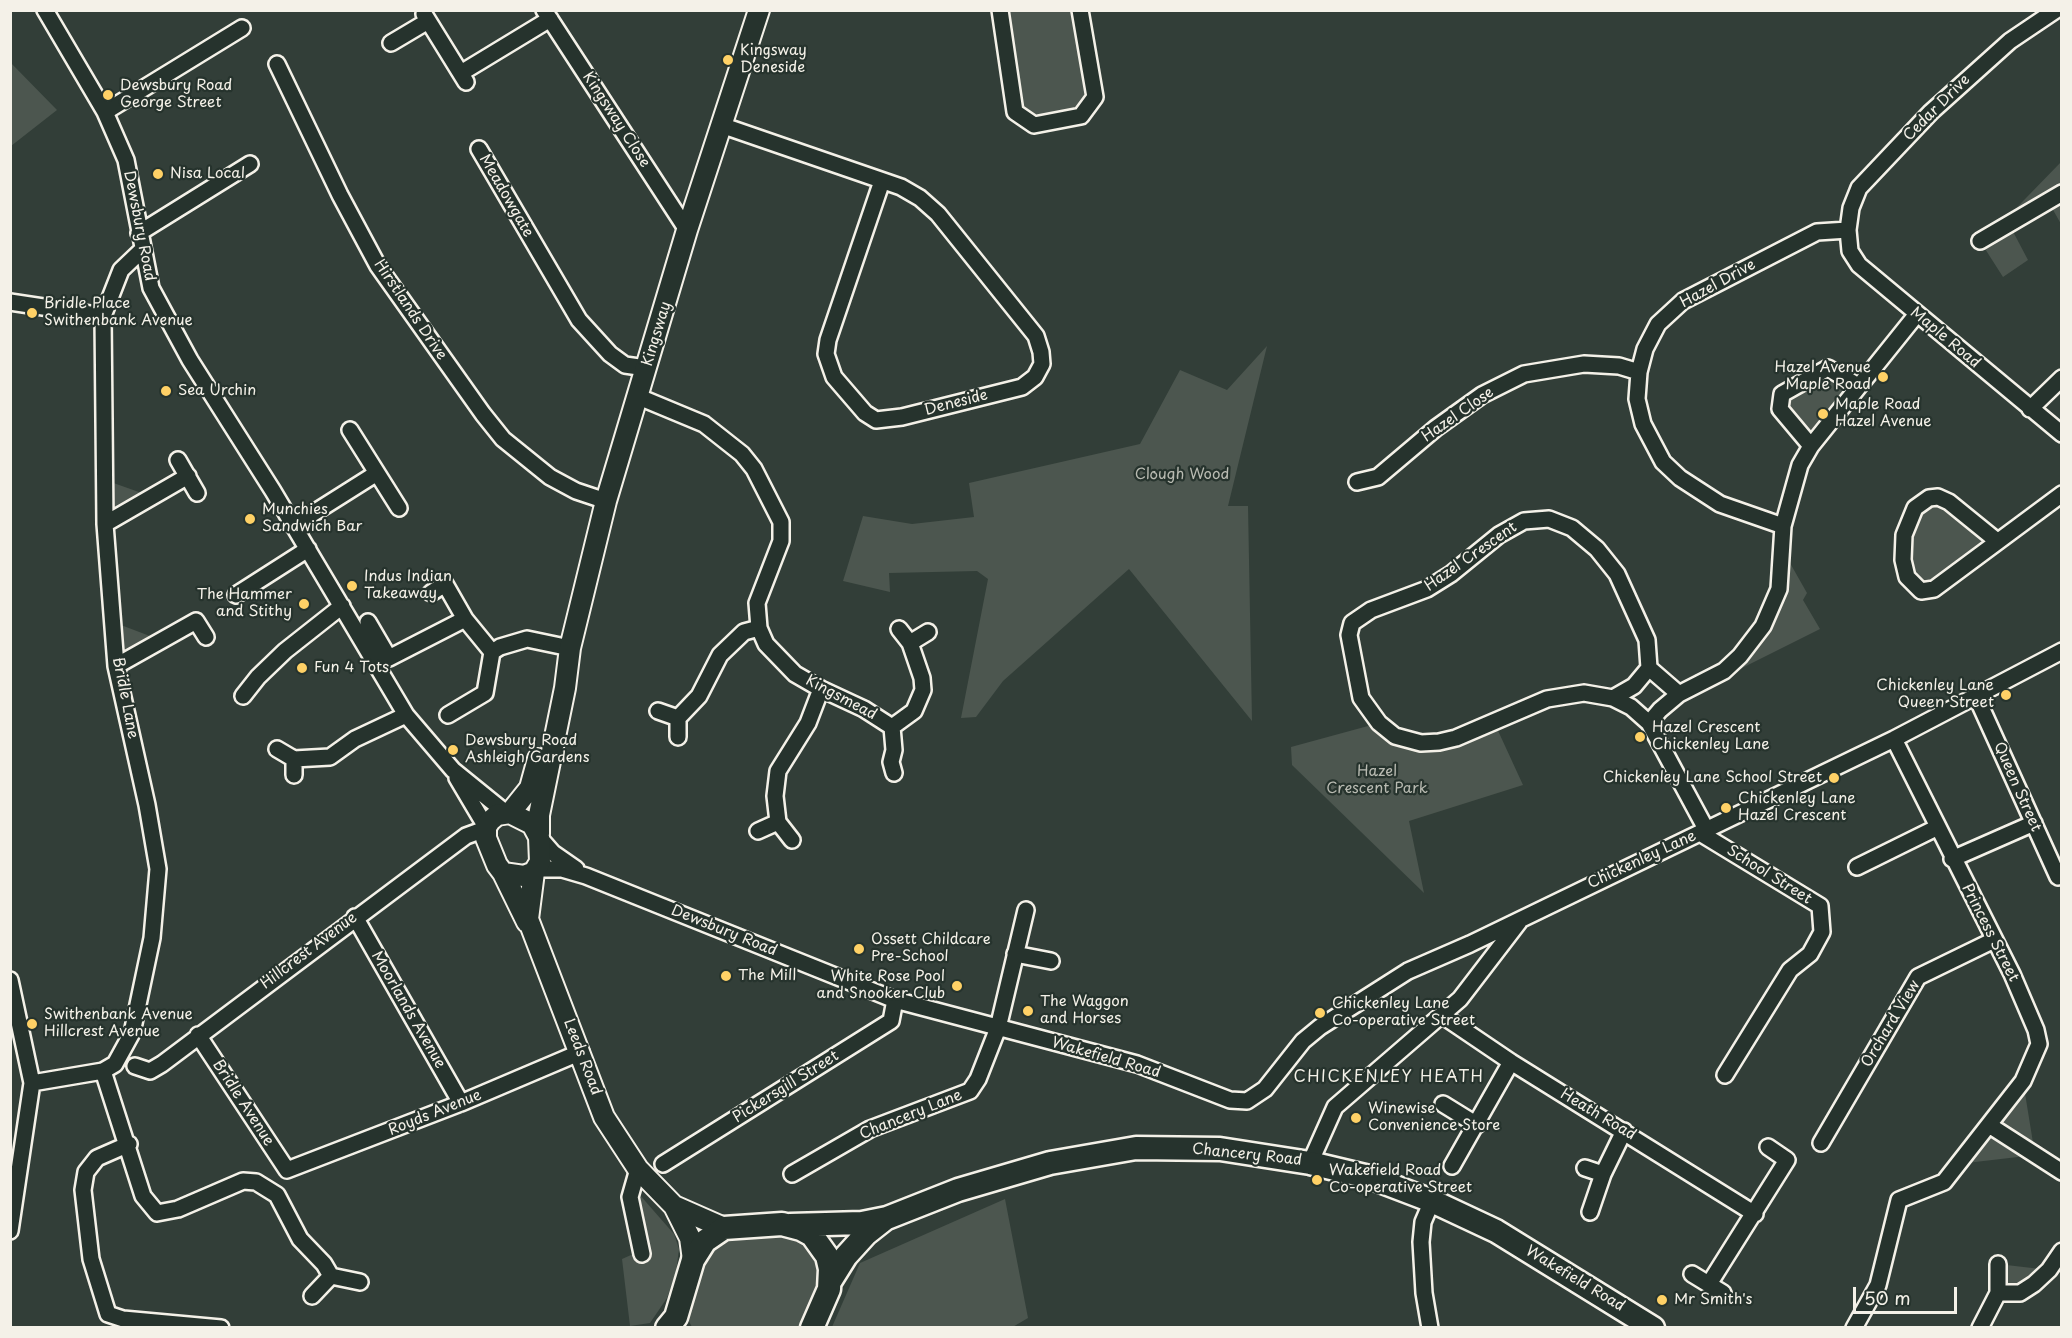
<!DOCTYPE html>
<style>
body{margin:0}
#map{position:relative;width:2072px;height:1338px;overflow:hidden;background:#323e38;font-family:"Playpen Sans",sans-serif}
canvas{display:block}
.frame{position:absolute;inset:0;border:12px solid #f4f1e8;pointer-events:none}
.scale{position:absolute;left:1853px;top:1287px;width:104px;height:27px;box-sizing:border-box;border:3px solid #f4f1e8;border-top:0;padding-left:8px;font-size:18px;line-height:21px;white-space:nowrap;color:#f4f1e8;-webkit-text-stroke:4px #26332d;paint-order:stroke}
</style>
<div id="map">
<canvas width="2072" height="1338"></canvas>
<div class="frame"></div>
<div class="scale">50 m</div>
</div>
<script>
const ctx = document.querySelector('canvas').getContext('2d');
ctx.lineJoin = 'round';
function paint(path, color) {
  ctx.fillStyle = color;
  ctx.fill(path, 'evenodd');
}
function toPath(rows) {
  const path = new Path2D();
  for (const r of rows) {
    path.moveTo(r[0], r[1]);
    for (let i = 2; i < r.length; i += 2) path.lineTo(r[i], r[i + 1]);
  }
  return path;
}
function stroke(path, color, width, dash) {
  ctx.strokeStyle = color;
  ctx.lineWidth = width;
  ctx.lineCap = dash ? 'butt' : 'round';
  ctx.setLineDash(dash || []);
  ctx.stroke(path);
}
function label(font, color, halo, rows, align = 'center') {
  ctx.font = font + ' "Playpen Sans",sans-serif';
  ctx.lineWidth = 4.5;
  ctx.setLineDash([]);
  ctx.textBaseline = 'middle';
  ctx.strokeStyle = halo;
  ctx.fillStyle = color;
  for (const [text, x, y, turn = 0] of rows) {
    ctx.save();
    ctx.translate(x, y);
    ctx.rotate((+turn || 0) * Math.PI / 180);
    ctx.textAlign = isNaN(turn) ? turn : align;
    if (halo) ctx.strokeText(text, 0, 0);
    ctx.fillText(text, 0, 0);
    ctx.restore();
  }
}
const green = toPath([
 [1000,11,1080,11,1095,97,1081,116,1034,125,1015,112],
 [11,63,57,110,11,146],
 [2061,162,2061,224,2048,201,2009,224,2028,260,2003,277,1980,241,1991,234],
 [1267,346,1228,506,1248,506,1252,721,1129,569,1003,681,976,717,961,718,988,579,977,571,889,573,890,592,843,581,863,516,912,524,974,517,969,483,1140,444,1180,370,1227,390],
 [1828,368,1858,386,1811,446,1780,409,1782,394],
 [105,480,153,497,105,524],
 [1929,498,1997,541,1934,589,1907,577,1903,543],
 [1782,563,1790,563,1807,593,1803,600,1820,629,1736,671,1724,671,1753,640],
 [113,622,163,641,116,666],
 [1494,722,1523,785,1409,821,1424,893,1292,765,1291,747,1379,723,1421,743],
 [2023,1081,2035,1155,1958,1164],
 [639,1194,674,1234,679,1249,676,1272,667,1298,650,1323,630,1326,622,1259,649,1247],
 [1005,1199,1028,1318,1011,1328,832,1327,860,1263],
 [782,1224,827,1256,812,1327,692,1327,685,1314,705,1241],
 [1998,1264,2049,1270,2034,1284,1998,1293]
]);
const minor = toPath([
 [45,10,105,112,126,160,151,288,190,360,273,491,406,715,453,770,506,813],
 [544,10,687,230],
 [1000,10,1015,112,1034,125,1081,116,1095,97,1080,10],
 [2056,10,2010,41,1931,112,1859,188,1851,208,1848,230,1850,251,1859,265,2062,434],
 [424,14,466,82],
 [391,43,428,21],
 [277,64,340,195,378,266,483,414,503,439,550,477,576,491,606,501],
 [461,73,550,19],
 [105,112,242,28],
 [721,125,901,187,920,198,938,214,1036,336,1041,352,1042,364,1035,377,1022,387,902,417,876,420,865,413,834,377,826,354,828,340,882,181],
 [479,149,579,320,610,354,625,365,646,368],
 [139,233,250,164],
 [1980,241,2062,193],
 [10,302,103,316],
 [639,397,704,424,742,454,754,469,781,522,781,541,757,603,759,628,766,644,795,674,821,689,864,709,892,727,894,750,891,762,894,773],
 [2030,409,2062,378],
 [350,430,399,508],
 [1811,446,1780,409,1782,394,1828,368,1858,386],
 [178,460,197,493],
 [1357,482,1378,477,1436,428,1482,395,1524,374,1584,364,1619,366,1639,372],
 [105,524,188,476],
 [293,526,377,473],
 [1783,526,1720,504,1680,478,1663,462,1643,424,1637,399,1639,372,1645,349,1658,324,1683,301,1817,232,1848,230],
 [1997,541,1949,502,1938,497,1929,498,1915,508,1904,535,1903,560,1907,577,1921,591,1934,589,2062,494],
 [431,593,445,584,465,619,492,652],
 [236,595,308,549],
 [368,622,389,658,465,619],
 [899,629,910,643,928,632],
 [116,666,196,621,206,637],
 [1679,694,1649,668,1647,640,1617,574,1597,549,1572,528,1549,519,1524,521,1499,535,1451,574,1427,589,1371,610,1352,623,1349,635,1361,698,1379,723,1395,736,1421,743,1439,742,1456,738,1547,699,1584,693,1613,698,1631,707,1649,723,1706,829],
 [243,696,258,677,285,651,342,606],
 [1976,696,2058,877],
 [1613,698,1634,686,1649,668],
 [658,711,678,718],
 [448,715,485,693,492,652,500,647,527,639,570,648],
 [1649,723,1660,710,1679,694,1724,671,1740,656,1763,626,1779,589,1783,526,1800,465,1811,446,1917,314],
 [892,727,914,711,923,690,922,678,910,643],
 [678,737,678,718,699,696,720,655,744,632,759,628],
 [277,749,294,759,294,775],
 [294,759,330,757,355,739,406,715],
 [457,778,486,827],
 [758,831,778,822],
 [1700,833,1820,906,1822,932,1810,954,1790,970,1725,1075],
 [539,837,553,853,576,869],
 [792,840,778,822,775,796,778,771,808,723,821,689],
 [1952,859,2034,823],
 [1857,867,1936,828],
 [537,869,562,869,586,876,895,1000,1137,1064,1230,1100,1247,1101,1265,1089,1303,1041,1320,1027,1408,971,1470,944,1894,739,2062,651],
 [355,917,461,1103],
 [1015,954,1051,961],
 [10,980,32,1083,10,1231],
 [1443,1016,1511,1062,1755,1214],
 [198,1035,287,1170,461,1103,581,1052],
 [135,1066,150,1071,162,1064,466,836,485,829],
 [103,1071,143,1196,157,1213,178,1209,243,1181,256,1182,277,1195,300,1239,324,1264,331,1276],
 [32,1083,103,1071,115,1064,132,1033,152,938,158,869,147,805,116,666,105,524,103,316,121,270,143,249],
 [1443,1104,1477,1125],
 [1989,1125,2062,1172],
 [1821,1143,1918,977,1994,940],
 [129,1144,97,1158,86,1172,83,1190,91,1259,108,1314,123,1319,221,1328],
 [1310,1163,1335,1107,1460,999,1519,922],
 [663,1164,891,1021,895,1000],
 [1452,1166,1511,1062],
 [1585,1168,1603,1174],
 [638,1169,630,1197,642,1254],
 [792,1174,870,1129,970,1091,978,1079,998,1028,1026,910],
 [1590,1212,1603,1174,1624,1131],
 [1692,1274,1723,1293],
 [1709,1284,1787,1160,1768,1147],
 [1998,1293,2020,1293,2034,1284,2049,1270,2062,1251],
 [312,1296,331,1276,360,1282],
 [1430,1328,1424,1293,1421,1242,1423,1222,1432,1201],
 [1854,1328,1878,1285,1899,1200,1944,1182,2023,1081,2039,1044,2036,1030,2012,974,1894,739],
 [1980,1328,1998,1293,1998,1264]
]);
const major = toPath([
 [510,813,532,824,539,837,540,862,534,872,524,876,503,873,497,865,486,838,486,827,490,821,497,815,510,813],
 [510,813,530,788,538,759],
 [539,834,539,815,565,688,570,648,606,501,687,230,759,10],
 [534,872,528,919,604,1117,638,1169,674,1206,724,1228],
 [503,873,527,922],
 [674,1206,690,1238,693,1260]
]);
const highway = toPath([
 [790,1225,862,1223,887,1218,958,1190,1050,1163,1136,1148,1220,1149,1310,1163,1369,1177,1432,1201,1496,1231,1653,1328],
 [831,1280,846,1256,866,1234,885,1219],
 [667,1328,676,1317,693,1260,705,1241,724,1228,782,1224,801,1229,812,1235,827,1256,830,1269,829,1289,812,1328]
]);
const markers = [
 [728,60,6,"#ffd166"],
 [108,95,6,"#ffd166"],
 [158,174,6,"#ffd166"],
 [32,313,6,"#ffd166"],
 [1883,377,6,"#ffd166"],
 [166,391,6,"#ffd166"],
 [1823,414,6,"#ffd166"],
 [250,519,6,"#ffd166"],
 [352,586,6,"#ffd166"],
 [304,604,6,"#ffd166"],
 [302,668,6,"#ffd166"],
 [2006,695,6,"#ffd166"],
 [1640,737,6,"#ffd166"],
 [453,750,6,"#ffd166"],
 [1834,778,6,"#ffd166"],
 [1726,808,6,"#ffd166"],
 [859,949,6,"#ffd166"],
 [726,976,6,"#ffd166"],
 [957,986,6,"#ffd166"],
 [1028,1011,6,"#ffd166"],
 [1320,1013,6,"#ffd166"],
 [32,1024,6,"#ffd166"],
 [1356,1118,6,"#ffd166"],
 [1317,1180,6,"#ffd166"],
 [1662,1300,6,"#ffd166"]
];
const poiNames = [
 ["Kingsway",740,51],
 ["Deneside",740,68],
 ["Dewsbury Road",120,86],
 ["George Street",120,103],
 ["Nisa Local",170,174],
 ["Bridle Place",44,304],
 ["Swithenbank Avenue",44,321],
 ["Hazel Avenue",1871,368,"right"],
 ["Maple Road",1871,385,"right"],
 ["Sea Urchin",178,391],
 ["Maple Road",1835,405],
 ["Hazel Avenue",1835,422],
 ["Munchies",262,510],
 ["Sandwich Bar",262,527],
 ["Indus Indian",364,577],
 ["Takeaway",364,594],
 ["The Hammer",292,595,"right"],
 ["and Stithy",292,612,"right"],
 ["Fun 4 Tots",314,668],
 ["Chickenley Lane",1994,686,"right"],
 ["Queen Street",1994,703,"right"],
 ["Hazel Crescent",1652,728],
 ["Chickenley Lane",1652,745],
 ["Dewsbury Road",465,741],
 ["Ashleigh Gardens",465,758],
 ["Chickenley Lane School Street",1822,778,"right"],
 ["Chickenley Lane",1738,799],
 ["Hazel Crescent",1738,816],
 ["Ossett Childcare",871,940],
 ["Pre-School",871,957],
 ["The Mill",738,976],
 ["White Rose Pool",945,977,"right"],
 ["and Snooker Club",945,994,"right"],
 ["The Waggon",1040,1002],
 ["and Horses",1040,1019],
 ["Chickenley Lane",1332,1004],
 ["Co-operative Street",1332,1021],
 ["Swithenbank Avenue",44,1015],
 ["Hillcrest Avenue",44,1032],
 ["Winewise",1368,1109],
 ["Convenience Store",1368,1126],
 ["Wakefield Road",1329,1171],
 ["Co-operative Street",1329,1188],
 ["Mr Smith's",1674,1300]
];
const streetNames = [
 ["Cedar Drive",1937,108,-45],
 ["Kingsway Close",616,120,57],
 ["Meadowgate",506,196,60],
 ["Dewsbury Road",139,226,79],
 ["Hazel Drive",1718,284,-29],
 ["Hirstlands Drive",410,310,56],
 ["Kingsway",657,334,-73],
 ["Maple Road",1945,338,40],
 ["Deneside",956,403,-14],
 ["Hazel Close",1458,415,-35],
 ["Hazel Crescent",1471,557,-35],
 ["Bridle Lane",125,698,79],
 ["Kingsmead",841,698,28],
 ["Queen Street",2017,787,66],
 ["Chickenley Lane",1642,860,-25],
 ["School Street",1769,875,32],
 ["Dewsbury Road",724,931,22],
 ["Princess Street",1990,933,63],
 ["Hillcrest Avenue",309,951,-37],
 ["Moorlands Avenue",408,1010,60],
 ["Orchard View",1891,1024,-59],
 ["Leeds Road",582,1057,69],
 ["Wakefield Road",1106,1058,16],
 ["Pickersgill Street",786,1087,-32],
 ["Bridle Avenue",243,1103,57],
 ["Royds Avenue",435,1113,-22],
 ["Chancery Lane",911,1115,-22],
 ["Heath Road",1598,1115,31],
 ["Chancery Road",1247,1155,6],
 ["Wakefield Road",1575,1279,31]
];
const parkNames = [
 ["Clough Wood",1182,475],
 ["Hazel",1377,772],
 ["Crescent Park",1377,789]
];
const neighbourhoodNames = [
 ["CHICKENLEY HEATH",1389,1078]
];
paint(green, '#4c564f');
stroke(minor, '#f4f1e8', 20);
stroke(major, '#f4f1e8', 24);
stroke(highway, '#f4f1e8', 27);
stroke(minor, '#26332d', 15);
stroke(major, '#26332d', 20);
stroke(highway, '#26332d', 22);
for (const [x, y, r, color] of markers) {
  const dot = new Path2D();
  dot.arc(x, y, r, 0, 2 * Math.PI);
  ctx.fillStyle = color;
  ctx.fill(dot);
  stroke(dot, '#26332d', 2);
}
label('15px', '#f4f1e8', '#26332d', poiNames, 'left');
label('15px', '#f4f1e8', '#26332d', streetNames);
label('15px', '#b9bbb2', '#26332d', parkNames);
ctx.letterSpacing = '1.5px';
label('16px', '#f4f1e8', '#26332d', neighbourhoodNames);
ctx.letterSpacing = '0px';
</script>
